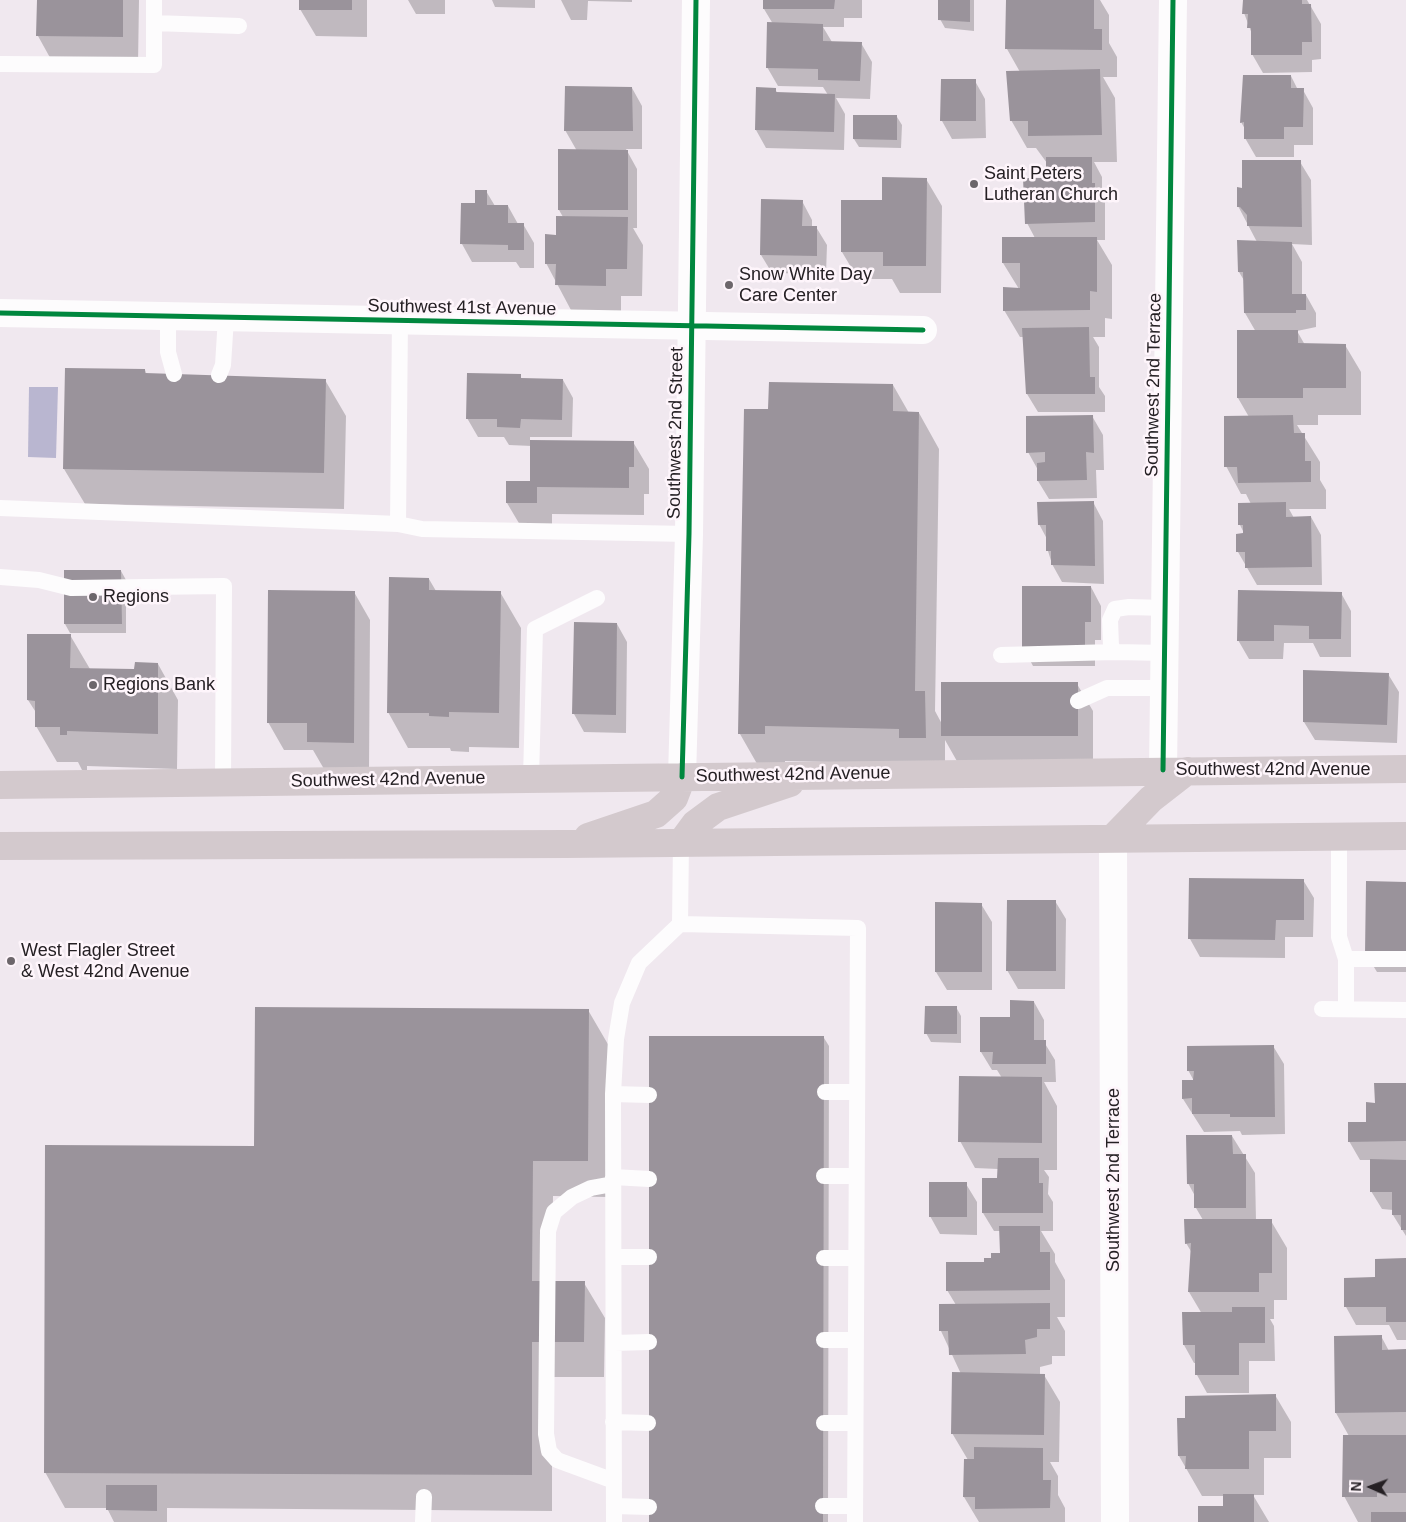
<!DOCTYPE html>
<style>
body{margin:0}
#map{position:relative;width:1406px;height:1522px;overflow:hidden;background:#f0e8ef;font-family:Helvetica,sans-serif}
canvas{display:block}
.north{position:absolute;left:1346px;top:1462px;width:50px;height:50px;-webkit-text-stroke:4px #fef5fb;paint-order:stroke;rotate:272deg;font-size:14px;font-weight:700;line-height:20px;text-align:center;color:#252024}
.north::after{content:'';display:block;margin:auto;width:18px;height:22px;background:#252024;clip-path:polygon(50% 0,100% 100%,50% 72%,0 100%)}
</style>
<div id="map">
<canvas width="1406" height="1522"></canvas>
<div class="north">N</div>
</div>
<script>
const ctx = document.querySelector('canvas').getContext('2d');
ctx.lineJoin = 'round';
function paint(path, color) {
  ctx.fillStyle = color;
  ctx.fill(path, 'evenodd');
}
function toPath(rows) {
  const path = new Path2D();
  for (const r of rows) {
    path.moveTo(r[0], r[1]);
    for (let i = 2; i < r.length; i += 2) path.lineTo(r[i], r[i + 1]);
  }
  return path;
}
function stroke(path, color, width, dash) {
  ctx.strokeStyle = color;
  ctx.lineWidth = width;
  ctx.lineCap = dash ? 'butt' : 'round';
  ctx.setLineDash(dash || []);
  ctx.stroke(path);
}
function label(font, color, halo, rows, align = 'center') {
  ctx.font = font + ' Helvetica,sans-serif';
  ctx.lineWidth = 5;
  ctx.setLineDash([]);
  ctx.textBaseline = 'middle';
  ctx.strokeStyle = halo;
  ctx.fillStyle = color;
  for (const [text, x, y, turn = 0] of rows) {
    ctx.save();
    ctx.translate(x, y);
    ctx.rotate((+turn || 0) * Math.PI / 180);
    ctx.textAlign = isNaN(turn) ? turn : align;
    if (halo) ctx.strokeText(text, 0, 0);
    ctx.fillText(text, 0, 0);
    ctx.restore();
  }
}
const water = toPath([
 [29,387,58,387,56,458,28,457]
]);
const shadow = toPath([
 [38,0,139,0,138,64,53,63,38,36],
 [300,0,367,0,367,37,316,36,300,9],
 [408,0,445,0,445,14,416,14],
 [492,0,535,0,535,8,495,7],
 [561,0,632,0,632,2,588,1,587,20,571,20],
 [764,0,862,0,862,18,844,18,844,27,823,27,832,42,861,43,872,62,870,99,836,98,845,114,844,150,766,148,756,130,775,89,778,94,828,95,823,87,778,86,767,67,773,24,764,9],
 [940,0,974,0,974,31,945,28,940,19],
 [1008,0,1100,0,1109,15,1109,43,1117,57,1117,77,1103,77,1115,98,1117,162,1094,162,1102,177,1102,198,1105,203,1105,240,1097,240,1112,265,1112,319,1105,318,1105,337,1093,337,1099,347,1099,387,1105,396,1105,412,1038,412,1027,394,1024,337,1020,337,1004,310,1019,289,1003,263,1035,238,1027,223,1047,180,1047,163,1036,148,1027,148,1011,120,1020,72,1007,49],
 [1244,0,1307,0,1321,24,1321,59,1312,60,1312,72,1263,73,1252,54,1252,34,1244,13],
 [1291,76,1298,90,1303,90,1313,108,1313,145,1294,145,1294,157,1256,157,1245,138,1245,129,1241,122],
 [975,81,985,99,986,138,952,139,942,121],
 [632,88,642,106,642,149,626,149,637,169,637,228,633,228,643,245,642,296,621,296,621,312,572,312,546,263,563,217,559,210,559,151,577,151,565,130],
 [897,117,902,125,901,148,859,147,854,139],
 [1300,162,1311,180,1312,245,1292,244,1302,262,1302,295,1306,295,1316,313,1316,327,1297,331,1305,345,1345,345,1361,372,1361,415,1318,415,1318,425,1297,425,1320,462,1320,480,1326,490,1326,509,1289,509,1294,518,1311,517,1321,535,1322,585,1257,585,1238,552,1245,535,1240,525,1251,504,1246,494,1241,494,1226,466,1249,417,1238,398,1238,331,1256,332,1245,313,1245,282,1239,272,1257,242,1238,206,1243,189],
 [926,179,942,206,941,293,900,293,892,279,858,279,842,252,883,201],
 [486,191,495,206,508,206,518,224,523,224,534,243,534,268,520,268,516,262,472,262,462,244,477,204],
 [802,201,812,220,812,227,816,227,827,245,826,274,772,273,761,255],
 [145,370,147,375,325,380,346,416,344,509,85,504,64,469],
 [520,376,522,379,563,380,573,398,572,437,530,437,530,441,633,442,649,469,649,494,644,494,644,515,552,514,552,530,523,530,507,503,531,483,532,446,509,445,504,437,478,437,467,418],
 [893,385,909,413,919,413,939,449,935,711,942,724,1077,684,1093,711,1093,763,958,763,945,740,945,773,916,764,785,761,785,770,760,769,740,734,770,410],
 [1092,416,1103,435,1104,470,1096,470,1097,498,1049,499,1038,481,1038,470,1028,452],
 [1093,502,1103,521,1104,584,1062,582,1052,564,1048,551,1047,539,1039,524],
 [66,571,121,571,126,580,126,633,70,633,65,624],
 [429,579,436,591,500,592,521,628,519,748,469,747,469,752,451,751,450,748,408,748,388,712],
 [1091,587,1101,606,1101,640,1095,640,1095,666,1033,666,1023,647],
 [354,592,370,620,369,769,324,769,313,750,284,750,268,722],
 [1341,593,1351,611,1351,657,1320,657,1313,643,1284,643,1283,659,1249,659,1238,640],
 [617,624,627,642,626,733,584,732,574,714],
 [70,635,90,669,136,670,158,664,178,700,177,769,87,766,87,770,82,770,78,762,57,762,36,726,37,714,28,700],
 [1305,671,1388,674,1399,692,1397,743,1315,740,1304,722],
 [1303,880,1314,898,1313,937,1285,937,1285,958,1200,957,1190,939],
 [1406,883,1406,972,1377,972,1366,954],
 [1055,901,1066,919,1065,989,1018,989,1007,970],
 [981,904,992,922,992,990,947,990,936,972],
 [1034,1002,1044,1020,1044,1042,1055,1060,1056,1082,1044,1082,1057,1106,1057,1170,1044,1170,1049,1177,1048,1194,1053,1202,1053,1231,1041,1231,1055,1254,1055,1262,1065,1280,1065,1317,1057,1317,1065,1331,1065,1356,1052,1356,1052,1364,1040,1367,1040,1375,1044,1375,1060,1402,1059,1462,1050,1462,1058,1476,1058,1495,1065,1508,1065,1522,979,1522,964,1497,968,1460,952,1433,961,1374,941,1331,956,1305,947,1290,1001,1254,1000,1231,994,1231,983,1213,998,1179,998,1169,975,1168,960,1141,1002,1078,997,1070,992,1070,981,1052,981,1018,1011,1018],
 [956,1007,961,1016,961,1043,931,1042,926,1033],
 [588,1010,609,1046,608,1197,553,1196,552,1282,584,1283,605,1318,604,1377,552,1377,552,1511,167,1508,167,1522,114,1522,107,1508,65,1508,45,1472,255,1148],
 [824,1038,829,1046,828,1522,650,1522],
 [1273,1046,1284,1064,1285,1134,1242,1135,1240,1131,1204,1132,1183,1099,1194,1081,1188,1070],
 [1406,1084,1406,1236,1393,1215,1393,1210,1382,1209,1371,1191,1371,1160,1360,1160,1349,1141,1367,1123,1376,1104],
 [1232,1136,1255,1173,1256,1221,1271,1221,1287,1248,1287,1300,1274,1300,1274,1319,1270,1319,1274,1326,1275,1361,1249,1361,1249,1393,1207,1393,1197,1375,1197,1363,1194,1363,1184,1345,1202,1314,1189,1292,1192,1253,1186,1243,1203,1220,1196,1208,1195,1196,1188,1183],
 [966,1184,977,1202,977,1235,940,1234,930,1216],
 [1406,1260,1406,1340,1397,1340,1389,1325,1356,1325,1346,1307,1346,1279,1376,1279],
 [1381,1336,1389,1351,1406,1350,1406,1522,1358,1522,1344,1496,1349,1436,1336,1413,1335,1337],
 [1275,1395,1291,1422,1291,1458,1264,1458,1264,1495,1253,1495,1269,1522,1199,1522,1224,1507,1224,1496,1202,1496,1179,1456,1187,1420]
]);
const building = toPath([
 [37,0,123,0,123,37,36,36],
 [299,0,352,0,352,10,299,10],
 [763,0,835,0,834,9,763,9],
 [938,0,970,0,970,22,938,20],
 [1006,0,1094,0,1094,29,1102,29,1102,50,1005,49],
 [1243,0,1302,0,1302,4,1311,4,1312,42,1302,42,1302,55,1251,55,1251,28,1247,28,1248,14,1242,14],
 [767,22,823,24,823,41,862,42,860,81,818,80,818,69,766,68],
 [1100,69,1102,135,1028,136,1028,121,1010,121,1006,71],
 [1243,75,1291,75,1291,88,1304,88,1303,127,1284,127,1284,139,1244,139,1244,122,1240,123],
 [941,79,976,79,976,121,940,121],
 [565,86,632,87,633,131,564,131],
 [756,87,776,88,776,92,835,94,834,132,755,130],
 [853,115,897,115,897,140,853,139],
 [558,149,628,150,628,210,558,210],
 [1046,157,1092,157,1092,183,1095,183,1095,222,1025,224,1023,178,1046,178],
 [1242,160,1301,160,1302,227,1247,226,1247,215,1240,207,1237,207,1237,187,1242,188],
 [882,177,927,178,926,266,883,266,883,252,841,252,841,200,882,200],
 [475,190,487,190,487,205,508,205,508,223,524,223,524,250,508,250,508,245,460,244,461,203,475,203],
 [761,199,803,200,802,226,817,226,817,256,760,255],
 [556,216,628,217,627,269,606,269,606,286,555,285,556,264,545,264,545,234,556,235],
 [1002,237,1097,237,1097,292,1090,291,1090,310,1003,311,1003,287,1020,288,1020,263,1002,263],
 [1237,240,1292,242,1292,294,1306,294,1306,310,1296,310,1296,313,1244,313,1243,272,1238,272],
 [1089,327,1090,377,1095,377,1095,394,1026,394,1022,328],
 [1237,330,1298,330,1298,343,1346,344,1346,388,1303,388,1303,398,1237,398],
 [65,368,145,369,145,373,326,379,324,473,63,469],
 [467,373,521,374,521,378,563,379,562,420,521,419,520,428,497,427,497,419,466,419],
 [769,382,893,384,893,411,919,412,915,691,925,691,926,738,899,738,899,729,765,726,765,734,738,734,744,409,768,409],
 [1093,415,1094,453,1086,452,1087,480,1037,481,1037,463,1045,462,1045,452,1026,453,1026,416],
 [1293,415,1294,433,1305,433,1305,461,1311,461,1311,482,1238,483,1237,467,1224,467,1224,416],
 [530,440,634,441,634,467,629,467,629,488,537,487,537,503,506,503,506,481,530,481],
 [1094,501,1095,566,1051,565,1051,551,1046,551,1046,525,1038,525,1037,502],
 [1286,502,1286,517,1311,516,1312,567,1245,568,1245,552,1236,552,1236,534,1243,533,1243,525,1238,525,1238,503],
 [64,570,121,570,122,624,64,624],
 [389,577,429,578,429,590,501,591,499,713,449,712,449,717,429,716,429,713,387,713],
 [1022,586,1091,586,1091,622,1085,622,1085,648,1022,648],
 [268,590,355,591,354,743,307,742,307,723,267,723],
 [1238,590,1342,592,1341,639,1309,639,1309,626,1274,625,1274,641,1237,641],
 [574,622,617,623,616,715,572,714],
 [27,634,71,634,70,668,134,669,135,662,158,663,158,734,67,731,67,735,60,735,60,727,35,727,35,701,27,700],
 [1303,670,1389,673,1387,725,1303,722],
 [941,682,1078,682,1078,736,941,736],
 [1189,878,1304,879,1304,920,1276,920,1275,940,1188,939],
 [1366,881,1406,882,1406,954,1365,954],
 [1007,900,1056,900,1056,971,1006,971],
 [935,902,982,903,982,972,935,972],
 [1010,1000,1034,1001,1034,1040,1046,1040,1046,1064,992,1064,993,1052,980,1052,980,1017,1010,1017],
 [925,1006,957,1006,957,1034,924,1034],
 [255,1007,589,1009,588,1161,533,1161,532,1281,585,1281,584,1342,532,1342,532,1475,44,1473,45,1145,254,1146],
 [649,1036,824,1036,823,1522,649,1522],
 [1274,1045,1275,1117,1230,1117,1230,1114,1192,1114,1192,1098,1182,1099,1182,1080,1193,1080,1194,1071,1187,1071,1187,1046],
 [959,1076,1042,1077,1042,1143,958,1142],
 [1374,1083,1406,1083,1406,1141,1348,1142,1348,1122,1366,1122,1366,1102,1375,1103],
 [1186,1135,1232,1135,1233,1154,1246,1154,1246,1208,1194,1208,1194,1184,1187,1184],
 [998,1158,1039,1158,1039,1183,1043,1183,1043,1213,982,1213,982,1178,997,1178],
 [1370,1159,1406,1160,1406,1230,1401,1230,1401,1215,1392,1215,1392,1192,1370,1192],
 [929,1182,967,1182,967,1217,929,1217],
 [1184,1219,1272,1219,1272,1273,1259,1273,1259,1292,1188,1292,1191,1243,1185,1244],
 [999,1226,1040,1226,1040,1252,1050,1252,1050,1290,946,1291,946,1262,984,1262,984,1258,991,1258,991,1253,1000,1253],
 [1406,1258,1406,1322,1386,1322,1386,1307,1344,1307,1344,1278,1375,1277,1375,1259],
 [1050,1303,1050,1329,1037,1329,1037,1337,1025,1340,1026,1354,949,1355,948,1331,939,1331,939,1304],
 [1232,1307,1265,1307,1265,1343,1239,1343,1239,1375,1195,1375,1195,1345,1183,1345,1182,1312,1232,1312],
 [1382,1335,1382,1350,1406,1349,1406,1412,1335,1413,1334,1336],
 [952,1372,1045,1374,1044,1435,951,1434],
 [1276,1394,1276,1431,1249,1431,1249,1469,1185,1469,1186,1456,1178,1456,1177,1418,1185,1418,1185,1396],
 [1343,1435,1406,1435,1406,1493,1377,1493,1377,1497,1342,1497],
 [974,1447,1043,1448,1043,1480,1051,1480,1050,1508,975,1509,975,1497,963,1497,964,1459,974,1459],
 [106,1485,157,1485,157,1511,106,1510],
 [1223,1494,1254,1494,1254,1522,1198,1522,1198,1506,1223,1506],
 [1371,1512,1406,1512,1406,1522,1371,1522]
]);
const service = toPath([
 [154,23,239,26],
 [0,64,154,65,154,0],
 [168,316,168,352,174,374],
 [219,375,223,365,226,318],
 [0,508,398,524,400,320],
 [398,524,422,529,689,534],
 [0,577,39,580,71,588,224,586,223,782],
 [1165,653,1115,652,1111,646,1110,620,1115,609,1129,607,1165,608],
 [1001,655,1115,652],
 [1078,701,1107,688,1164,688],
 [531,778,535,629,597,598],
 [1339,837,1339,937,1346,959,1346,1009],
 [680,924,858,928,855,1522],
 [1346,959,1406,959],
 [1322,1009,1406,1010],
 [825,1092,856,1092],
 [613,1094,649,1095],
 [824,1176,856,1176],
 [613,1177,649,1179],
 [613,1184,591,1188,572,1197,554,1212,548,1231,546,1434,549,1451,557,1460,614,1481],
 [614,1257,649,1257],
 [824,1258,855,1258],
 [824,1340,855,1340],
 [614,1343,649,1342],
 [613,1422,648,1423],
 [824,1423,855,1423],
 [614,1506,649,1507],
 [823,1506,855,1506],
 [423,1522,424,1497],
 [614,1522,613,1094,616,1039,622,1003,639,963,680,924,681,843]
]);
const minor = toPath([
 [0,313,923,330],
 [1163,770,1173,0],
 [682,777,689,534,696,0],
 [1113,838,1115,1522]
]);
const primary = toPath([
 [0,785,1406,769],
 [588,837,656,814,674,798,682,777],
 [1113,838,1151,799,1187,771],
 [681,843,695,824,718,807,790,783],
 [0,846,566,844,1406,836]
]);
const cycleway = toPath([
 [0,313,923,330],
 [1163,770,1173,0],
 [682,777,689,534,696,0]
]);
const markers = [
 [974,184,5,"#6c666b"],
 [729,285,5,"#6c666b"],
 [93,597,5,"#6c666b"],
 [93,685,5,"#6c666b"],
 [11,961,5,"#6c666b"]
];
const poiNames = [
 ["Saint Peters",984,174],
 ["Lutheran Church",984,195],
 ["Snow White Day",739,275],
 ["Care Center",739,296],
 ["Regions",103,597],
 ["Regions Bank",103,685],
 ["West Flagler Street",21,951],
 ["& West 42nd Avenue",21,972]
];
const streetNames = [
 ["Southwest 41st Avenue",462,308,1],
 ["Southwest 2nd Terrace",1154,385,-89],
 ["Southwest 2nd Street",676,433,-89],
 ["Southwest 42nd Avenue",1273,770],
 ["Southwest 42nd Avenue",793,775,-1],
 ["Southwest 42nd Avenue",388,780,-1],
 ["Southwest 2nd Terrace",1114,1180,-90]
];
paint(water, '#b9b6d0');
paint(shadow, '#0003');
paint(building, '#9a939b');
stroke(service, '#fdfcfd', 16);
stroke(minor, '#fdfcfd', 28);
stroke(primary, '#d3c9cd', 28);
stroke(cycleway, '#00873e', 5);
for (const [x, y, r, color] of markers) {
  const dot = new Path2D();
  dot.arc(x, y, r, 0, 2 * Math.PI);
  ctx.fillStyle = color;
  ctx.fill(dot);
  stroke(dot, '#fef5fb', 2);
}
label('18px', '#252024', '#fef5fb', poiNames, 'left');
label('18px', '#252024', '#fef5fb', streetNames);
</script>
